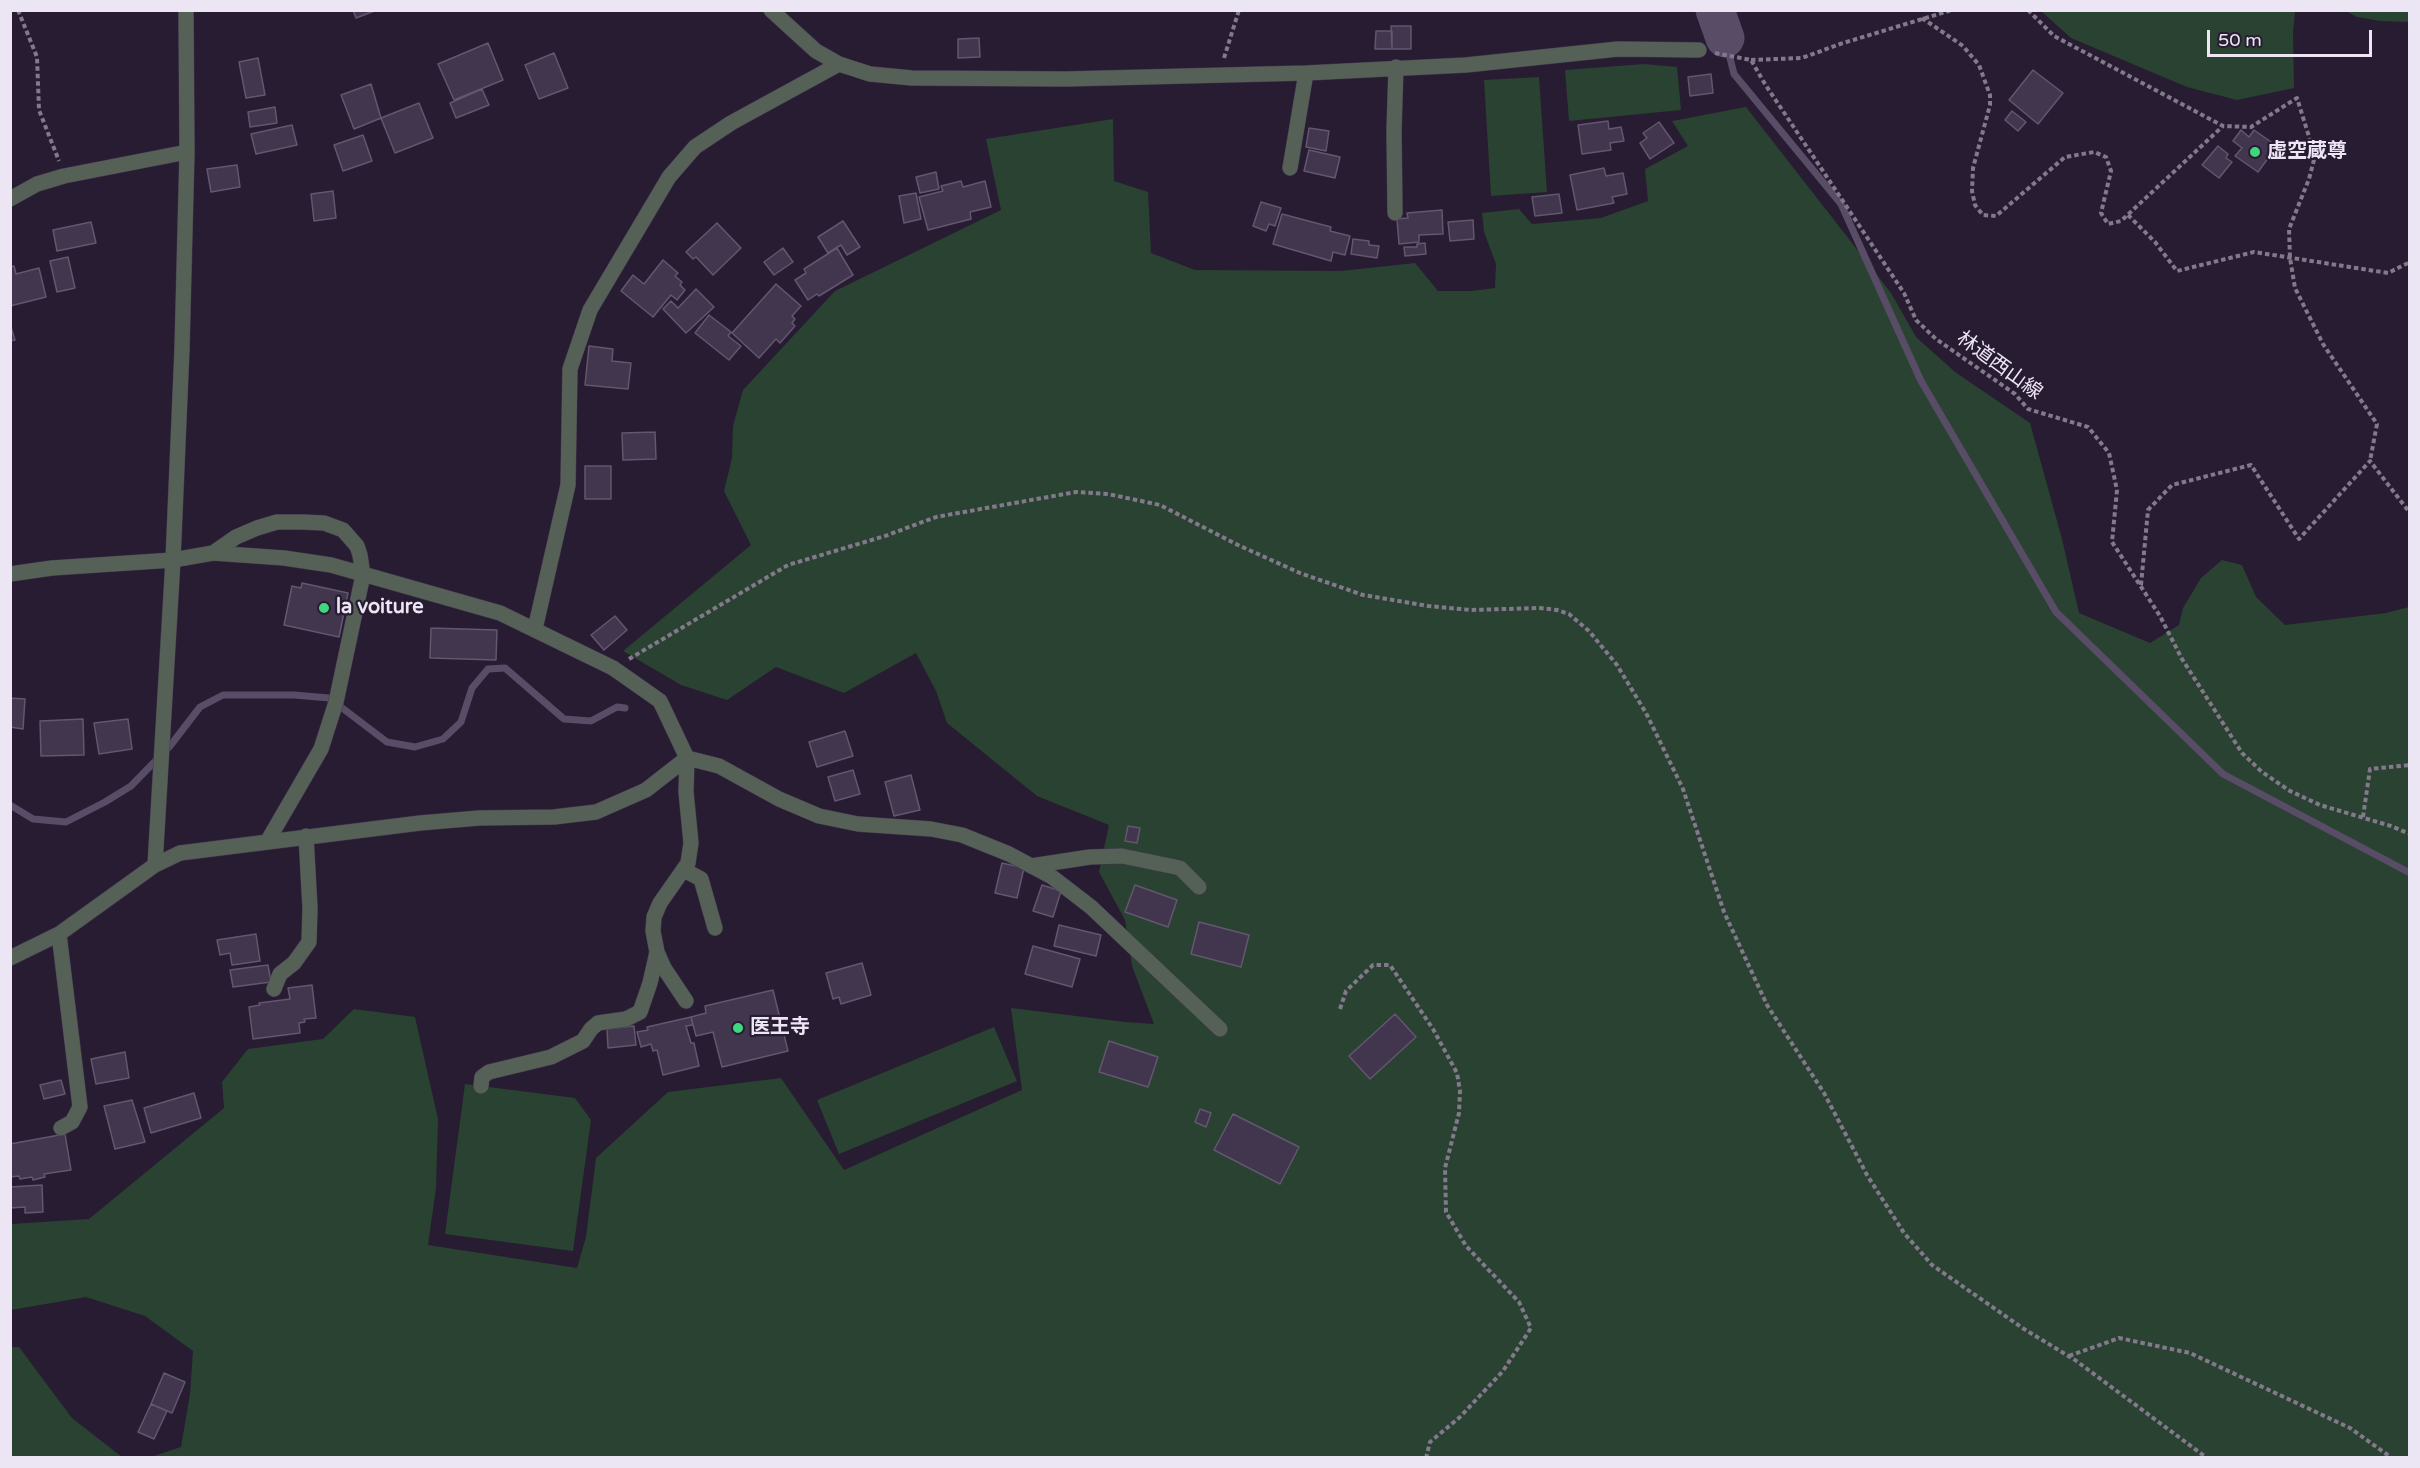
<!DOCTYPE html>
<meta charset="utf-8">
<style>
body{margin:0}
#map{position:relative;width:2420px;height:1468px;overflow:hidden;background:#271c32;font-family:"Varela Round",sans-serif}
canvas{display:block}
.frame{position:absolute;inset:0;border:12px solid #ece5f4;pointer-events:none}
.scale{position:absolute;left:2207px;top:30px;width:165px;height:27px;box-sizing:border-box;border:3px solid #ece5f4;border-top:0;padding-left:8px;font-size:18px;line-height:21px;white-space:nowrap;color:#ece5f4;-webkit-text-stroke:4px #271c32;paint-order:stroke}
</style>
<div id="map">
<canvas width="2420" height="1468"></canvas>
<div class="frame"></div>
<div class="scale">50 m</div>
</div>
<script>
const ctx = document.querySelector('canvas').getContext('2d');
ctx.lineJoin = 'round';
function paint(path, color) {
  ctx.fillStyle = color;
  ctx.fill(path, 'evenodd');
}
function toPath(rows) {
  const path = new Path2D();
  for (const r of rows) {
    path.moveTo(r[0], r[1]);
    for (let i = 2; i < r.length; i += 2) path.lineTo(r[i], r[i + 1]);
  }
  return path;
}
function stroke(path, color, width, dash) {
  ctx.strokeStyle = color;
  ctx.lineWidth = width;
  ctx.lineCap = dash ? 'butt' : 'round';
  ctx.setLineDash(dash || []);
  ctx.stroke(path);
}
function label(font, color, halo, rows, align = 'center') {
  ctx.font = font + ' "Varela Round","Noto Sans JP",sans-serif';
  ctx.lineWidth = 4.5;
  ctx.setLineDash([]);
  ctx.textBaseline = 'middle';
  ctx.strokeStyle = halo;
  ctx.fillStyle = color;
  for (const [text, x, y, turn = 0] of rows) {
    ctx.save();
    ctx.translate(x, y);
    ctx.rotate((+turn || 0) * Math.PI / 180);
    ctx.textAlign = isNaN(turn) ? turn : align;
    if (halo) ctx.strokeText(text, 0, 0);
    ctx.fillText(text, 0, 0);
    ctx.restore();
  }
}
const green = toPath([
 [2041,11,2299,11,2295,12,2293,32,2294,88,2237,100,2187,87,2071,38],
 [2346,11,2409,11,2409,22,2380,21,2357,17],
 [1644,64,1677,67,1681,110,1569,121,1565,70],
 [1539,77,1547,192,1491,196,1484,80],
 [1746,107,1891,293,1916,337,1955,372,2030,423,2062,539,2079,613,2150,643,2179,625,2183,608,2201,578,2222,560,2242,565,2256,597,2285,625,2386,613,2409,607,2409,1457,151,1457,181,1447,190,1394,193,1351,145,1316,86,1297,11,1310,11,1224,89,1219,224,1108,222,1082,248,1049,323,1039,354,1009,415,1017,438,1119,436,1188,428,1245,577,1268,586,1237,596,1158,668,1092,781,1078,844,1170,1022,1090,1011,1008,1125,1022,1154,1024,1132,966,1125,920,1099,872,1109,825,1037,796,947,723,936,691,916,653,844,693,776,667,727,700,681,685,623,651,751,545,724,491,732,458,733,426,743,390,835,291,1001,210,986,139,1113,119,1114,181,1148,192,1151,253,1195,270,1341,271,1415,263,1438,291,1471,291,1495,288,1496,264,1484,232,1482,213,1519,209,1532,224,1601,218,1648,201,1645,169,1688,146,1672,121],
 [994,1027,1017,1081,839,1154,817,1100],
 [465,1084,575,1098,591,1120,573,1251,445,1234],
 [11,1347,19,1347,72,1418,122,1457,11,1457]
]);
const stream = toPath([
 [1725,38,1734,74,1841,204,1921,381,2056,612,2223,774,2410,873],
 [10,805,33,819,66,822,105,802,131,786,170,746,200,707,223,695,294,695,329,698,387,742,415,747,443,739,461,722,472,688,488,669,505,668,564,719,591,721,617,707,625,708]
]);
const river = toPath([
 [1715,10,1725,38]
]);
const building = toPath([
 [353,10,377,10,356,18,353,10],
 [1391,26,1411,26,1411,49,1392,49,1391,26],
 [1376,31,1392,31,1392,49,1375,49,1376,31],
 [979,38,980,57,958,58,958,39,979,38],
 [488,43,503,80,454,100,438,64,488,43],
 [554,53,568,88,539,99,525,65,554,53],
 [258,58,265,95,246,98,239,62,258,58],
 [2033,70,2063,93,2038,124,2009,100,2033,70],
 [1711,74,1713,93,1690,96,1688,77,1711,74],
 [371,84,381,118,354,129,341,95,371,84],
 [482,89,489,105,456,118,450,103,482,89],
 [419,103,433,138,395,153,381,118,419,103],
 [275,107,277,123,250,127,248,112,275,107],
 [2012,111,2026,122,2018,131,2005,120,2012,111],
 [1608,121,1609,129,1621,127,1624,141,1610,143,1611,150,1582,154,1578,125,1608,121],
 [1659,122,1674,143,1650,159,1640,143,1647,138,1643,133,1659,122],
 [292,125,297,145,256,154,251,134,292,125],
 [1309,128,1329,131,1326,151,1306,147,1309,128],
 [2241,130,2249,137,2254,130,2277,146,2258,172,2235,156,2242,148,2233,141,2241,130],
 [363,135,372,161,343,171,334,145,363,135],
 [2218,146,2228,154,2226,158,2232,162,2219,178,2202,165,2218,146],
 [1309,150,1340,157,1335,178,1304,171,1309,150],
 [237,165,240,187,211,192,207,169,237,165],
 [1604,168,1606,176,1623,173,1627,194,1612,197,1614,203,1577,210,1570,175,1604,168],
 [936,172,939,189,920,193,916,177,936,172],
 [961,181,963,187,985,181,991,207,970,212,971,219,928,230,919,197,943,191,941,186,961,181],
 [333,191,336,218,314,221,311,194,333,191],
 [916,193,921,219,904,223,899,196,916,193],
 [1559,194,1562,213,1535,216,1532,197,1559,194],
 [1261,202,1281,208,1275,226,1269,224,1266,231,1253,226,1261,202],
 [1442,210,1443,234,1419,235,1419,242,1399,244,1397,219,1408,218,1407,213,1442,210],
 [1282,214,1331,227,1330,231,1350,236,1345,255,1333,252,1331,261,1273,244,1282,214],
 [1473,220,1474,239,1450,241,1448,222,1473,220],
 [843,221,860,247,847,255,841,245,828,253,818,237,843,221],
 [91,222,96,243,57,251,53,230,91,222],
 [717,223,741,248,713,275,696,257,693,259,686,252,717,223],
 [1353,239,1369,241,1369,245,1379,246,1377,258,1351,254,1353,239],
 [1425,243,1426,254,1405,256,1404,247,1417,247,1417,244,1425,243],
 [783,248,793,262,774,275,764,262,783,248],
 [837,248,853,275,819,296,817,294,808,300,795,280,806,273,804,269,837,248],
 [68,257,75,288,57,292,50,261,68,257],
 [663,260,678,273,675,276,682,282,680,285,685,290,677,300,671,295,653,317,621,291,633,275,644,284,663,260],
 [14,266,16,274,39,268,46,297,10,306,10,267,14,266],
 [776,284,801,306,792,316,795,319,792,323,795,326,780,343,776,339,759,358,732,333,776,284],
 [696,289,714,307,686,333,663,309,671,301,678,308,696,289],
 [709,315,731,332,728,336,741,346,729,360,695,333,709,315],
 [10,324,15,340,10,341,10,324],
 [589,346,613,349,612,361,631,363,628,389,585,385,589,346],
 [655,432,656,459,623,460,622,433,655,432],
 [585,466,611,466,611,499,585,499,585,466],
 [302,583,348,593,339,637,284,625,292,586,301,588,302,583],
 [615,616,627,630,604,650,591,635,615,616],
 [431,628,497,630,496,660,430,658,431,628],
 [10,698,25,699,23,729,10,727,10,698],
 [83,719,84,755,41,756,40,721,83,719],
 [128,719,132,749,99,754,94,723,128,719],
 [845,731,853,756,817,767,809,742,845,731],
 [853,770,860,794,835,801,828,777,853,770],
 [911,775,920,810,894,816,885,782,911,775],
 [1128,826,1140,828,1137,843,1125,841,1128,826],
 [1002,863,1024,868,1017,898,995,893,1002,863],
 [1042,885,1061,891,1053,917,1033,911,1042,885],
 [1135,885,1177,900,1168,927,1125,912,1135,885],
 [1199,922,1249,935,1241,967,1191,954,1199,922],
 [1059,925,1101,935,1096,956,1054,946,1059,925],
 [256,934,260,961,232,965,230,953,220,955,217,940,256,934],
 [1033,946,1080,959,1072,987,1025,974,1033,946],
 [862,963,871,995,841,1004,839,997,833,999,826,973,862,963],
 [268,965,271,982,233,987,230,970,268,965],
 [312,985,316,1018,304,1019,305,1022,299,1023,300,1033,253,1039,249,1007,260,1005,259,1003,290,999,288,988,312,985],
 [773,990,788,1051,722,1067,713,1032,696,1036,691,1017,706,1013,705,1006,773,990],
 [1395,1014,1416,1037,1370,1079,1349,1056,1395,1014],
 [691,1017,693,1025,686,1026,691,1043,694,1043,699,1066,663,1075,657,1050,653,1051,651,1044,641,1047,637,1032,648,1030,647,1027,691,1017],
 [634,1026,636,1045,608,1048,607,1029,634,1026],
 [1109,1041,1158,1057,1148,1087,1099,1072,1109,1041],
 [125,1052,129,1078,96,1084,91,1059,125,1052],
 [61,1080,65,1094,44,1099,40,1085,61,1080],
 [194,1093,201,1118,151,1133,144,1108,194,1093],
 [132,1100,145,1142,115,1149,104,1106,132,1100],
 [1200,1109,1211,1113,1206,1127,1195,1122,1200,1109],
 [1233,1114,1299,1147,1280,1184,1214,1150,1233,1114],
 [65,1134,71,1170,44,1174,45,1177,33,1180,32,1177,20,1179,19,1176,10,1177,10,1144,65,1134],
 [42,1185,43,1212,25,1213,25,1207,10,1208,10,1187,42,1185],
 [164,1373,185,1382,172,1413,151,1404,164,1373],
 [151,1404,167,1411,154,1439,138,1432,151,1404]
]);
const path = toPath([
 [18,10,37,57,39,110,59,161],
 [2028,10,2054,36,2223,126,2251,127,2297,98,2315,156,2309,179,2289,229,2290,258,2295,288,2323,344,2377,424,2370,461],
 [1922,18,1963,46,1979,65,1990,95,1990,105,1973,168,1972,191,1975,205,1983,215,1996,216,2065,157,2094,152,2106,157,2111,171,2101,213,2108,224,2121,221,2223,126],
 [1715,53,1751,60,1765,84,1904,293,1916,320,1936,339,2015,394,2028,409,2088,427,2109,453,2117,490,2112,542,2160,616,2182,659,2242,753,2262,772,2290,791,2320,805,2391,826,2410,834],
 [1224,58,1239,10],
 [1751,60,1802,58,1840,44,1952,10],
 [2128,215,2155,242,2177,271,2254,252,2388,273,2410,262],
 [2141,585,2148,510,2172,485,2251,465,2299,539,2370,461,2410,513],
 [629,659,788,565,885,536,936,517,1076,492,1108,494,1160,505,1238,545,1300,573,1363,595,1428,606,1471,610,1540,608,1557,610,1569,614,1589,631,1617,665,1646,713,1683,789,1724,912,1767,1005,1824,1093,1867,1175,1904,1233,1932,1265,2024,1329,2075,1360,2207,1458],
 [2363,817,2370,769,2410,765],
 [1340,1009,1346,991,1373,965,1390,965,1433,1029,1457,1073,1460,1091,1459,1113,1445,1168,1446,1212,1466,1246,1519,1302,1531,1328,1503,1371,1460,1417,1430,1442,1426,1458],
 [2069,1356,2119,1338,2190,1353,2350,1428,2392,1458]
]);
const minor = toPath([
 [771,10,816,51,839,64,870,74,912,78,1066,79,1306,73,1466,65,1618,49,1699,50],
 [1290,168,1306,73],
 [10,199,37,184,64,176,187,152],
 [1395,213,1394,130,1396,67],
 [213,553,236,537,257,528,277,522,302,522,324,523,343,530,357,546,360,555,363,575,336,702,321,749,267,842],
 [10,574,52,568,173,560,213,553,284,558,331,565,500,613,613,668,660,701,687,758,686,792,691,843,688,863,660,903,654,917,653,931,657,952,664,968,686,1001],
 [535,629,568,485,570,369,590,310,669,177,695,147,731,123,839,64],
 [687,758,719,766,779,799,819,816,858,824,931,829,962,835,1009,854,1052,877,1091,907,1220,1029],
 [155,865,173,560,182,349,187,152,186,10],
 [1031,866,1090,857,1122,856,1180,868,1199,887],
 [684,870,701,879,715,928],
 [59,934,80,1107,72,1122,61,1128],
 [10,958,59,934,155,865,180,853,420,823,479,818,554,817,596,812,646,790,687,758],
 [274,989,280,974,294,963,309,942,310,908,306,836],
 [481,1086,482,1077,489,1072,551,1057,583,1041,591,1029,598,1023,626,1019,640,1012,650,983,657,952]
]);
const markers = [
 [2255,152,6,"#3fd77d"],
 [324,608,6,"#3fd77d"],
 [738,1028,6,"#3fd77d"]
];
const poiNames = [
 ["虚空蔵尊",2267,152],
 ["la voiture",336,608],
 ["医王寺",750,1028]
];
const streetNames = [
 ["林道西山線",1999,366,36]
];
paint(green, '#2a4231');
stroke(stream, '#594c67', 7);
stroke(river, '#594c67', 39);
paint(building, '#42364e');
stroke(building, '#635670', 1.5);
stroke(minor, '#43384d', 16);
stroke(path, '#82798b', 4, [4.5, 3]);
stroke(minor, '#556057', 15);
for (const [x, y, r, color] of markers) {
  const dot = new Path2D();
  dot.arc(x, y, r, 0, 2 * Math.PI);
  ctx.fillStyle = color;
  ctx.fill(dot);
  stroke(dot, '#271c32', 2);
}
label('bold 20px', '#ece5f4', '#271c32', poiNames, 'left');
label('20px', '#ece5f4', '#271c32', streetNames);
</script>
